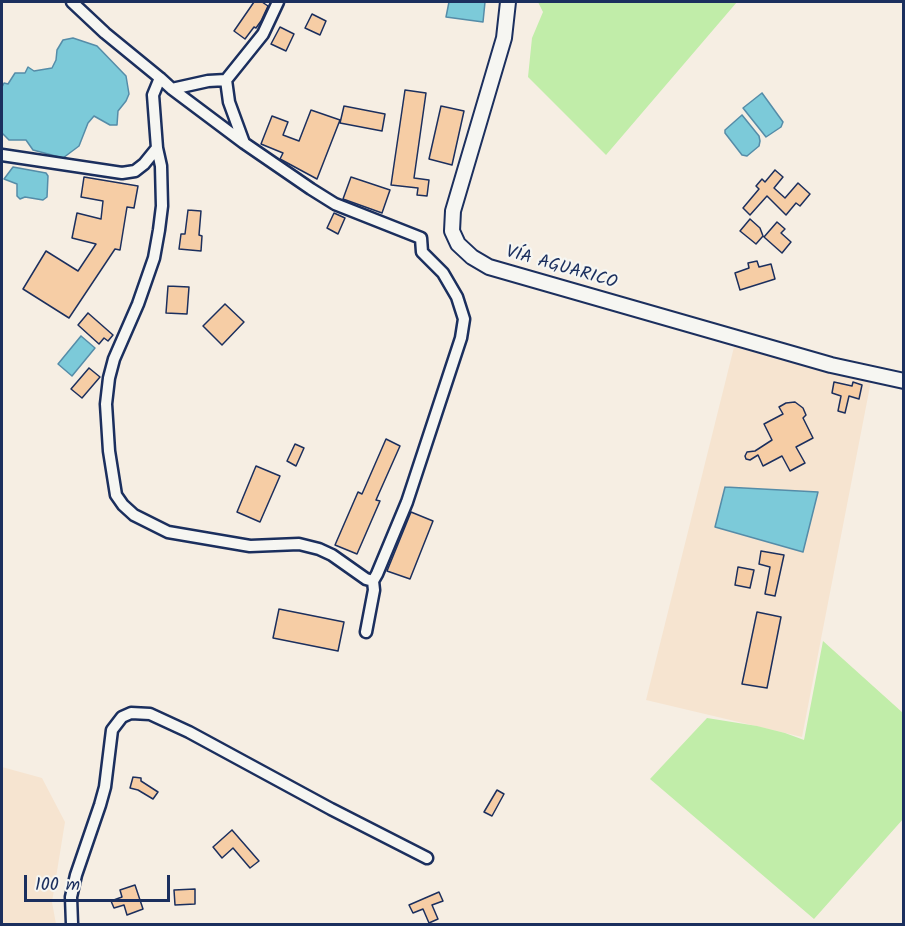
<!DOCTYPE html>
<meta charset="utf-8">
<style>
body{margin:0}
#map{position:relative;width:905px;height:926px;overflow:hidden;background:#f6eee3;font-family:Kalam,sans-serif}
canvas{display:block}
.frame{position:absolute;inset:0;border:3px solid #1b2f5e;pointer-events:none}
.scale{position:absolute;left:24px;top:875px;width:146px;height:27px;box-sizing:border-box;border:3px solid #1b2f5e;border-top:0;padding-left:8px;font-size:18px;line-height:21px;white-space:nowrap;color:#1b2f5e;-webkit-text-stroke:4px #f6f6f2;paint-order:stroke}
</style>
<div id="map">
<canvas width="905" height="926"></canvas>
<div class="frame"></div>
<div class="scale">100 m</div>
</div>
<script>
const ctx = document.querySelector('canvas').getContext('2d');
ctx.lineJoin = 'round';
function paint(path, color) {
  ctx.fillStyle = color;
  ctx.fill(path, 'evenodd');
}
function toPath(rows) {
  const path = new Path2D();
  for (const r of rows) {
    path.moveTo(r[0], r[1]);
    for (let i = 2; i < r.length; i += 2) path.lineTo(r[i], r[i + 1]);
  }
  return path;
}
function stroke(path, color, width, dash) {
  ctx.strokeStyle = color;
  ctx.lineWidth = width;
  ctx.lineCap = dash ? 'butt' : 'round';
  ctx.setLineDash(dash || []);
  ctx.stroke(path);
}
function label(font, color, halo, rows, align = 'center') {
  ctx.font = font + ' Kalam,sans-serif';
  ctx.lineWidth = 4.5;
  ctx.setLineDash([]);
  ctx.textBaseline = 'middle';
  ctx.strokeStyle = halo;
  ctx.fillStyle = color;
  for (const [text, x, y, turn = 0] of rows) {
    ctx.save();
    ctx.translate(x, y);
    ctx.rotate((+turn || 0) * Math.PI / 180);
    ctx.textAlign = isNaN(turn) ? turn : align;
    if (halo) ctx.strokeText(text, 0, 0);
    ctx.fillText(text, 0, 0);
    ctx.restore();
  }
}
const built = toPath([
 [734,347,871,381,802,737,646,700],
 [2,767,42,778,65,822,52,902,56,924,2,924]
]);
const green = toPath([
 [538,2,737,2,606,155,528,77,532,38,543,12],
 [823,641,903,713,904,818,814,919,650,779,707,718,757,726,785,733,804,740]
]);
const water = toPath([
 [449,2,485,2,483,22,446,17,449,2],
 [73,38,97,46,126,76,129,94,126,101,118,111,117,125,110,125,94,116,88,123,79,146,63,158,33,150,26,140,9,140,2,133,2,87,4,83,8,84,15,73,25,73,28,67,34,71,52,68,56,60,57,50,63,40,73,38],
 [762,93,783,122,781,127,766,137,743,108,762,93],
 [742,115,759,136,760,141,759,146,747,156,742,155,725,133,725,130,742,115],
 [13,167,46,173,48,176,47,197,43,200,25,197,20,199,17,196,17,184,4,179,13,167],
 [81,336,95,348,72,376,58,364,81,336],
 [725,487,818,492,803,552,715,527,725,487]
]);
const building = toPath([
 [254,2,262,2,268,6,261,21,256,28,254,27,245,39,234,31,254,2],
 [312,14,326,21,320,35,305,28,312,14],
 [280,27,294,34,286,51,271,44,280,27],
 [405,90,426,93,414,178,429,180,427,196,417,195,418,188,391,185,405,90],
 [344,106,385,114,382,131,340,123,344,106],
 [441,106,464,111,452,165,429,159,441,106],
 [311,110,340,120,317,179,280,159,283,153,261,144,272,116,288,122,283,135,299,141,311,110],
 [775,170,783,177,774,188,785,198,798,183,810,194,800,206,796,203,786,215,767,196,750,215,743,208,759,189,756,186,762,179,765,182,775,170],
 [84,177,138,186,134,208,127,207,120,250,115,249,69,318,23,289,46,251,78,271,96,244,72,238,77,213,101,219,103,201,81,197,84,177],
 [351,177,390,190,382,213,343,199,351,177],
 [188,210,201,211,199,235,202,236,201,251,179,249,181,234,185,234,188,210],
 [334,213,345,218,338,234,327,228,334,213],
 [750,219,760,228,763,236,756,244,740,231,750,219],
 [777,222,785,229,781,233,791,242,782,253,764,237,777,222],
 [757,261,759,267,771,264,775,279,740,290,735,273,749,268,748,263,757,261],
 [168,286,189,287,187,314,166,313,168,286],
 [225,304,244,322,222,345,203,326,225,304],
 [88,313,113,335,108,341,104,338,99,344,78,325,88,313],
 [89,368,100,377,82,398,71,389,89,368],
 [834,382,852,386,853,382,862,385,859,399,849,396,845,413,838,411,841,396,832,393,834,382],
 [795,402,803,408,806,415,803,418,813,438,796,447,805,463,790,471,782,456,763,466,758,455,750,460,746,459,745,456,747,452,755,451,772,440,764,424,783,414,779,407,786,403,795,402],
 [386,439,400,446,376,500,380,501,357,554,335,545,358,492,362,494,386,439],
 [295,444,304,448,296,466,287,461,295,444],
 [256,466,280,476,260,522,237,512,256,466],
 [411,512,433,521,410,579,387,571,411,512],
 [761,551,784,555,775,596,765,594,770,567,759,564,761,551],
 [738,567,754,570,750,588,735,585,738,567],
 [279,609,344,622,338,651,273,638,279,609],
 [757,612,781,617,767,688,742,684,757,612],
 [133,777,141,778,141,781,158,792,153,799,138,790,130,788,133,777],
 [497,790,504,794,492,816,484,812,497,790],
 [232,830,259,861,250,868,233,848,222,858,213,847,232,830],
 [135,885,143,909,127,915,124,905,114,908,111,901,122,897,120,890,135,885],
 [195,889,195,904,175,905,174,890,195,889],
 [439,892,443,901,432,905,438,919,429,923,423,909,413,913,409,905,439,892]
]);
const minor = toPath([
 [72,2,105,33,160,78,172,89,244,143,311,189,335,204,421,238,422,252,443,273,457,297,464,319,461,338,407,502,377,574,373,581,366,579,332,555,319,549,299,544,250,546,168,532,134,515,123,505,116,495,109,451,106,404,109,378,114,359,138,304,154,258,159,230,162,206,161,166,157,148,153,95,160,78],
 [226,80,229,102,244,143],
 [172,89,208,81,226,80,263,34,278,2],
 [2,155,122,173,135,171,144,164,157,148],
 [366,632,374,590,373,581],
 [72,924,71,897,76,875,100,805,105,787,112,730,122,717,131,713,150,714,189,732,331,809,427,858]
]);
const tertiary = toPath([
 [508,2,504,38,453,211,452,231,458,244,472,257,489,267,831,365,904,381]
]);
const streetNames = [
 ["VÍA AGUARICO",561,269,16]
];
paint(built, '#f6e4d0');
paint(green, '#c1eda9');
paint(water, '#7ccad9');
stroke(water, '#558ca8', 1.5);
paint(building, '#f6cda5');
stroke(building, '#1b2f5e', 1.5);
stroke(minor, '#1b2f5e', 15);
stroke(tertiary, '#1b2f5e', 18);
stroke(minor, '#f6f6f2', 10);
stroke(tertiary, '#f6f6f2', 14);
label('18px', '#1b2f5e', '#f6f6f2', streetNames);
</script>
